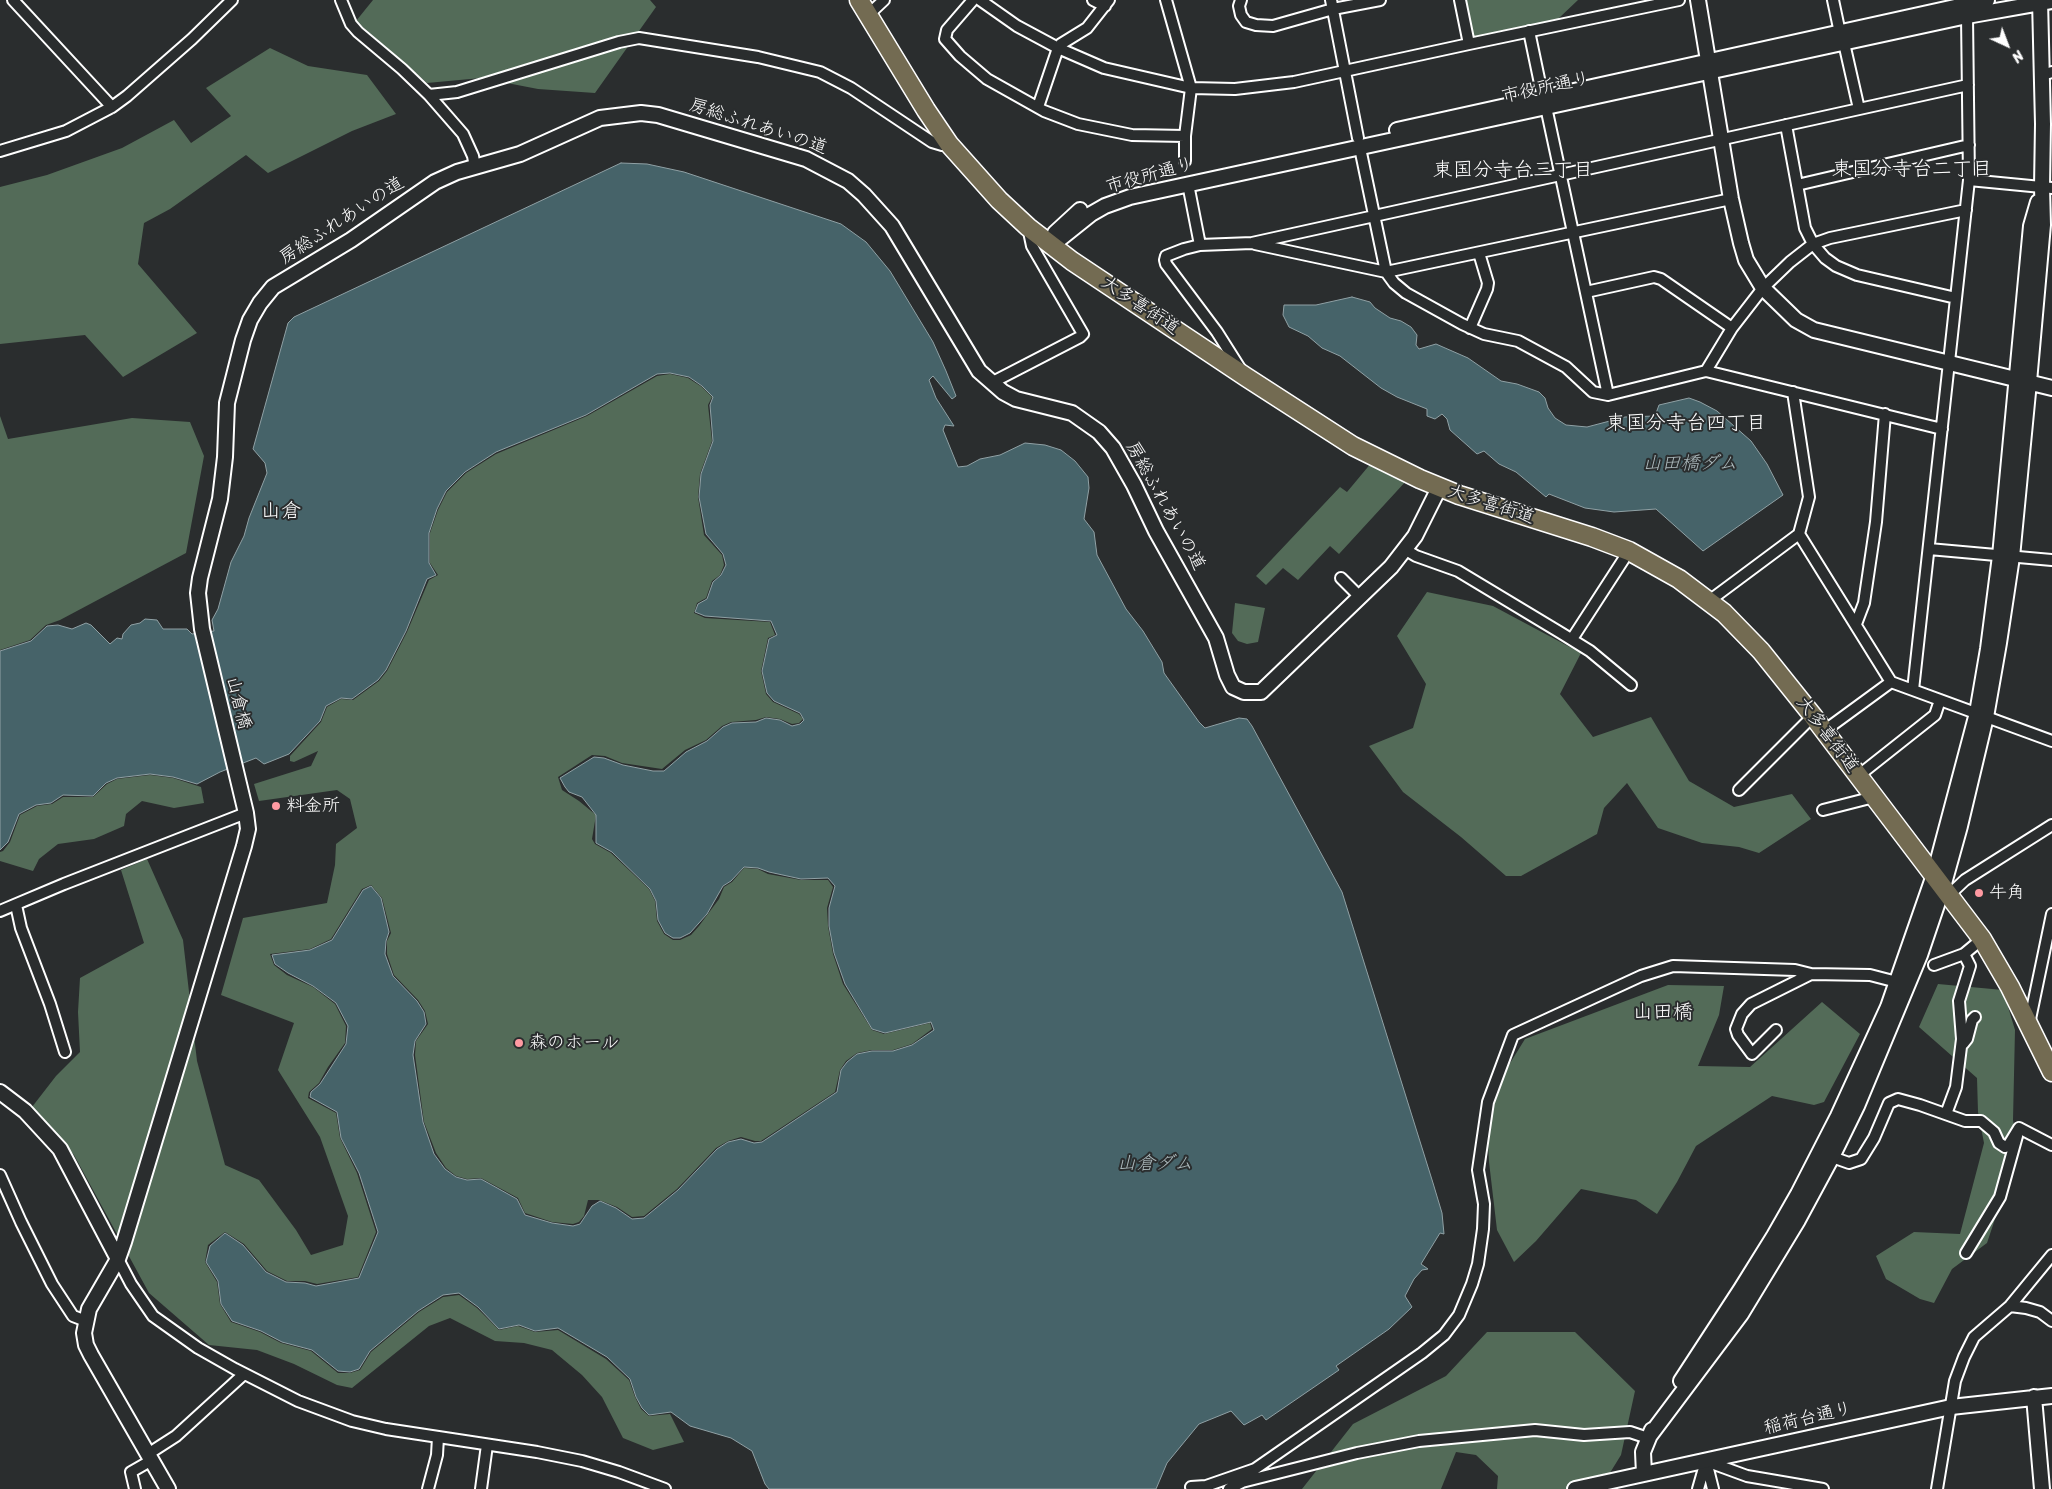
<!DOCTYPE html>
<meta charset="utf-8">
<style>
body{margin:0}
#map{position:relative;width:2052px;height:1489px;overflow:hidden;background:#2a2d2e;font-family:Sriracha,sans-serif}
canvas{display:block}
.north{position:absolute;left:1982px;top:20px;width:50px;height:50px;-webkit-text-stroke:4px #2a2d2e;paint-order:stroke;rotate:137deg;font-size:14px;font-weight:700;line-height:20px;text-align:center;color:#fff}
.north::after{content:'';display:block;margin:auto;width:18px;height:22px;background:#fff;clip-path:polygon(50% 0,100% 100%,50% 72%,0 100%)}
</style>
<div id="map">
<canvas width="2052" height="1489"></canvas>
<div class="north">N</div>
</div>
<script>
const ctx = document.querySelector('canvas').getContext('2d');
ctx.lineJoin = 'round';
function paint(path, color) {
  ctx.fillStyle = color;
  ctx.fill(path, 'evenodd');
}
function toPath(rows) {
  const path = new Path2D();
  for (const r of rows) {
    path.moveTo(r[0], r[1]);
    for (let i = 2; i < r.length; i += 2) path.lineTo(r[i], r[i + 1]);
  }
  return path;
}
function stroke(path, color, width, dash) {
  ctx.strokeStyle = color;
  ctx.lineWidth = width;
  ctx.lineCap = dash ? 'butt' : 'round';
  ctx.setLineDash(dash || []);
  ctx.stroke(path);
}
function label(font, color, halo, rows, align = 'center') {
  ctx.font = font + ' Sriracha,"Klee One",sans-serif';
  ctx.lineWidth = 4;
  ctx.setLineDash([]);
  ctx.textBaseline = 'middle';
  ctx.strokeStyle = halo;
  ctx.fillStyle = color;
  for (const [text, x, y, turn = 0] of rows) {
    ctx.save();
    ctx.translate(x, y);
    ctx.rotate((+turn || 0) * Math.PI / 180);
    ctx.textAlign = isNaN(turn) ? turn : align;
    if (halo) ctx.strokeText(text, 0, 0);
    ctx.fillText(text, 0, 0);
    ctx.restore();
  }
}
const green = toPath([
 [373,0,650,0,656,7,595,93,538,89,481,78,427,83,356,21],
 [1464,0,1578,0,1559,18,1561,21,1475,40,1471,37],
 [270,48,308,66,367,75,396,114,352,131,268,173,246,155,170,209,144,223,138,264,197,333,123,377,85,335,0,344,0,187,47,175,122,148,174,120,191,143,231,116,206,88],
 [670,374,688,378,702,387,712,397,708,405,712,441,700,474,698,497,704,535,722,555,724,565,720,575,712,581,706,598,697,603,694,613,705,618,770,622,775,635,768,638,761,671,766,694,773,702,799,714,803,719,799,723,792,724,780,719,766,717,756,720,731,722,722,726,706,740,685,750,662,769,622,763,605,756,592,755,558,777,562,790,579,801,596,815,592,839,595,844,611,853,649,889,655,901,657,921,664,934,673,940,680,940,691,935,699,926,719,899,724,887,732,882,744,868,758,869,768,874,801,880,828,880,833,887,827,908,828,926,833,954,843,984,872,1030,884,1034,930,1023,932,1029,912,1044,893,1050,872,1050,857,1053,846,1061,840,1070,835,1092,761,1141,755,1141,741,1137,728,1141,716,1148,677,1189,644,1216,632,1217,617,1207,599,1200,588,1200,584,1216,579,1222,573,1224,552,1222,525,1213,518,1198,481,1178,467,1179,456,1176,446,1168,436,1153,424,1122,415,1055,416,1041,428,1024,425,1011,418,1000,394,975,387,954,387,941,391,933,382,898,371,885,362,889,331,939,310,949,270,954,274,965,287,975,313,987,335,1004,346,1026,345,1043,328,1067,319,1083,309,1092,308,1098,336,1113,340,1138,357,1173,376,1232,358,1277,317,1284,305,1281,287,1281,267,1271,244,1244,225,1232,208,1245,205,1262,217,1282,220,1304,231,1322,260,1332,281,1343,311,1351,338,1373,350,1373,360,1370,371,1352,419,1312,443,1297,459,1295,477,1308,499,1330,518,1326,535,1332,558,1330,606,1359,629,1380,635,1397,641,1409,649,1416,670,1414,684,1442,653,1450,623,1438,602,1397,582,1375,552,1350,524,1343,495,1341,450,1318,429,1326,352,1388,337,1385,294,1364,257,1350,209,1345,149,1293,74,1155,32,1107,56,1076,80,1052,78,1012,80,978,144,943,121,870,147,859,183,940,197,1061,225,1165,259,1180,296,1230,311,1255,343,1245,348,1216,320,1137,278,1070,294,1023,221,995,243,918,327,903,335,865,336,844,357,828,350,799,337,790,259,801,254,784,311,766,318,751,294,762,290,761,290,756,321,722,327,707,341,699,353,700,379,681,387,671,407,632,429,580,438,575,430,563,430,533,438,510,447,492,466,473,496,454,587,416,657,376],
 [0,416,8,439,132,418,190,422,204,456,186,553,60,620,46,625,30,640,0,650],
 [1372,462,1407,480,1339,554,1330,546,1298,580,1283,568,1266,585,1256,576,1340,487,1347,492],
 [1427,592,1493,606,1581,653,1560,694,1593,737,1651,717,1689,781,1734,807,1792,794,1811,819,1759,853,1739,847,1702,843,1658,828,1627,783,1604,808,1597,834,1521,876,1506,876,1461,837,1403,792,1369,746,1413,728,1426,684,1397,636],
 [1235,603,1265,608,1258,642,1247,644,1238,641,1232,633],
 [150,775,173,778,201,787,204,803,174,808,142,801,126,814,124,826,94,839,58,844,39,859,33,871,0,861,0,852,3,851,10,842,20,815,37,806,52,804,63,797,93,797,107,784,117,779],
 [1938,984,2003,990,2015,1030,2013,1120,2018,1150,1987,1243,1952,1269,1934,1303,1920,1299,1886,1279,1876,1256,1914,1232,1960,1234,1984,1143,1978,1112,1977,1078,1919,1027],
 [1668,985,1724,986,1719,1015,1698,1066,1750,1067,1822,1002,1860,1034,1824,1102,1814,1105,1772,1096,1696,1146,1677,1182,1657,1214,1636,1200,1581,1189,1536,1241,1514,1262,1497,1230,1489,1162,1486,1102,1525,1039],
 [1487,1332,1575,1332,1635,1391,1621,1455,1600,1489,1497,1489,1498,1476,1476,1455,1456,1452,1441,1489,1302,1489,1353,1424,1446,1376]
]);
const water = toPath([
 [621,163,647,164,684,172,841,224,866,242,890,271,933,342,946,371,956,396,952,399,933,376,929,380,936,398,954,426,945,425,943,430,958,467,967,466,980,459,1000,455,1025,443,1045,445,1061,450,1075,461,1088,477,1089,488,1084,519,1094,532,1097,555,1126,609,1143,631,1162,662,1164,673,1199,722,1205,728,1239,718,1247,719,1252,726,1342,892,1433,1183,1442,1213,1444,1234,1440,1233,1421,1264,1428,1269,1422,1270,1414,1279,1405,1296,1412,1307,1389,1329,1336,1366,1339,1370,1266,1420,1262,1415,1244,1425,1231,1411,1199,1424,1167,1463,1156,1489,769,1489,765,1484,752,1451,731,1438,690,1426,671,1412,649,1415,642,1408,636,1397,630,1379,607,1357,558,1328,535,1331,519,1325,499,1329,478,1307,459,1293,443,1295,418,1311,370,1351,359,1369,350,1372,338,1371,312,1350,282,1342,261,1331,232,1321,221,1304,218,1281,206,1262,210,1246,225,1233,243,1245,266,1272,286,1282,305,1283,316,1286,359,1278,378,1232,359,1173,341,1138,337,1112,310,1097,311,1092,320,1084,346,1044,348,1026,336,1003,313,986,288,973,275,964,272,955,310,950,332,940,363,890,371,886,381,898,389,932,386,941,385,954,393,976,417,1001,424,1012,426,1024,415,1041,413,1055,423,1122,434,1154,445,1169,456,1177,467,1180,481,1179,517,1199,525,1215,552,1223,573,1226,580,1224,592,1206,600,1201,616,1208,632,1219,644,1218,678,1190,717,1149,728,1142,741,1139,754,1143,762,1142,837,1092,841,1070,847,1062,857,1054,872,1051,893,1051,912,1045,934,1030,931,1022,885,1033,872,1029,845,984,834,953,829,926,829,908,835,886,828,878,801,879,769,872,758,868,744,867,731,881,723,886,707,914,690,933,680,938,673,938,665,933,658,920,656,901,650,889,612,852,596,843,596,815,582,797,569,792,565,787,560,778,594,757,604,758,623,765,653,771,664,771,686,752,707,741,723,727,732,723,756,722,766,718,780,720,792,726,800,724,804,720,800,713,774,701,767,693,762,671,769,639,777,635,771,621,705,616,695,612,698,604,707,599,713,582,721,575,726,565,723,554,706,534,699,497,701,474,713,441,710,405,713,397,702,386,689,377,670,373,657,374,586,415,496,452,465,472,446,491,437,509,429,533,429,563,436,575,427,579,406,631,386,670,378,680,352,699,341,698,326,706,320,721,289,754,264,764,256,758,220,772,197,784,173,777,150,774,117,778,106,783,93,796,63,795,51,803,36,805,19,814,8,842,0,850,0,651,31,641,47,626,58,625,72,629,86,623,91,625,110,644,117,638,122,639,123,634,131,625,140,623,145,619,157,620,163,629,187,629,192,634,214,631,212,620,218,609,231,562,244,536,249,518,267,473,265,463,253,449,288,323,294,317,621,163],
 [1352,297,1370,302,1375,308,1390,318,1401,321,1411,327,1417,335,1416,345,1419,349,1436,344,1468,358,1501,381,1517,384,1539,392,1545,398,1548,408,1555,418,1566,425,1587,427,1625,417,1655,416,1659,405,1689,398,1700,402,1717,411,1751,441,1767,464,1783,495,1703,551,1656,509,1614,512,1585,508,1549,494,1546,497,1516,472,1499,464,1484,451,1477,454,1450,430,1447,419,1442,414,1435,419,1427,416,1427,409,1397,397,1381,388,1340,356,1322,348,1308,336,1289,327,1283,315,1284,305,1316,305,1352,297]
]);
const street = toPath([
 [13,0,112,107],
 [341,0,351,24,358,32,402,69,429,95,463,134,473,156,475,167],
 [973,0,947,30,945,39,960,56,987,79,1044,111,1078,124,1132,135,1185,136],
 [980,0,1017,26,1058,48,1104,68,1191,88,1235,89,1294,82,1469,44,1679,0],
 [1093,0,1105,6],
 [1166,0,1191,88,1185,136,1185,161],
 [1241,0,1239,6,1241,15,1246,22,1256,25,1273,26,1333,9,1380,0],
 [1331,0,1358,138],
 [1460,0,1469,44],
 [1833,0,1840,33],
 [868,15,884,0],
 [1529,31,1543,98],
 [1844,43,1859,109],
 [2042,75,2052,72],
 [429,95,457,92,619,42,639,38,758,57,820,72,851,88,932,142,942,145,949,144],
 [1038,107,1058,48,1061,44,1087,28,1109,0],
 [1546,107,1608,395],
 [1786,125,1805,228,1813,244,1825,258,1836,266,1857,275,1956,298],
 [1360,148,1386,272,1394,283,1406,293,1462,324,1484,334,1518,341,1566,367,1593,392,1608,395,1706,371,1942,429],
 [0,151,66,131,112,107,127,96,192,39,232,0],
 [1969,180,2052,188],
 [1188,184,1200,245],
 [1797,185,1969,145],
 [1255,244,1386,272,1731,199],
 [1586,292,1654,277,1661,279,1732,328],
 [1470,328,1487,289,1488,283,1479,253],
 [1241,370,1217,332,1166,264,1165,260,1166,256,1184,249,1200,245,1252,243,1968,85],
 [1706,371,1732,328,1763,288,1790,262,1813,244,1830,238,1966,210],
 [991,383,1080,337,1083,334,1032,246,1028,227],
 [1799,534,1891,682,2052,741],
 [1929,549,2052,560],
 [1406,550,1416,556,1458,571,1561,633,1590,651,1631,685],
 [1341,578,1360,597],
 [1709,601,1799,534,1809,497,1793,392],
 [1856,624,1864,603,1876,522,1885,414],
 [1572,639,1629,551],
 [1913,690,1969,180,1967,16],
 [1824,731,1891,682],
 [1858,776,1935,715,1940,700],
 [1739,790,1813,716],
 [1823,810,1874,797],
 [1949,895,1965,880,2052,825],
 [16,905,21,928,50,1004,65,1052],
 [0,911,64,884,246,813],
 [1934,965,1964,954,1982,939],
 [2029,1024,2052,914],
 [1776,1030,1752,1054,1738,1035,1736,1029,1742,1014,1751,1004,1811,974],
 [1963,1044,1967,1039,1972,1020,1975,1017],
 [1946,1114,1956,1087,1962,1039,1959,1001,1970,966,1964,954],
 [1832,1157,1849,1163,1861,1159,1874,1138,1889,1103,1898,1099,1920,1105,1965,1121,1981,1121,1994,1132,1999,1143,2005,1147,2008,1146,2019,1128,2052,1145],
 [0,1175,21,1222,52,1284,73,1316,86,1321],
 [1966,1253,2000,1197,2017,1136],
 [118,1259,131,1284,153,1316,198,1348,235,1369,298,1401,352,1421,386,1429,537,1452,582,1461,619,1472,665,1489],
 [2010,1306,2026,1308,2040,1312,2052,1321],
 [148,1454,176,1436,244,1374],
 [1706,1461,1747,1476,1823,1489],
 [1706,1461,1713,1489],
 [1191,1487,1206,1486,1255,1469,1422,1353,1444,1335,1459,1315,1472,1284,1478,1264,1483,1229,1484,1204,1478,1170,1488,1102,1513,1035,1641,976,1673,966,1795,970,1811,974,1870,975,1897,982],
 [135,1489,131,1472,152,1460],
 [428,1489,437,1455,438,1437],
 [481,1489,487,1445],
 [1229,1489,1242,1482,1357,1453,1419,1441,1535,1430,1584,1435,1630,1432,1648,1438],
 [1698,1489,1706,1461],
 [1937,1489,1955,1381,1964,1357,1974,1337,2010,1306,2052,1255]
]);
const secondary = toPath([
 [1698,0,1731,199,1741,243,1746,260,1763,288,1796,320,1814,330,2052,388],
 [1397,130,1987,0],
 [1052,243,1055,233,1080,210],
 [1051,246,1091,214,1105,206,1130,197,1967,16,2052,1],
 [0,1092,25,1111,60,1149,118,1259],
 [1681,1381,1741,1289,1774,1236,1798,1194,1838,1116,1888,1007,1934,875,1977,713,1988,649,2000,556,2031,226,2038,202],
 [2034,1397,2042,1489],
 [1648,1438,1741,1314,1798,1220,1832,1157,1857,1106,1920,955,1943,887,1960,826,1986,717,1999,643,2012,557,2029,382,2043,225,2042,187,2043,124,2040,0],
 [1644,1474,1643,1452,1652,1430],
 [168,1489,91,1355,86,1345,84,1333,89,1309,118,1259,124,1242,244,846,248,829,246,813,202,629,198,593,200,578,220,499,225,457,227,403,243,340,250,320,260,303,273,287,351,240,435,182,457,172,520,154,600,118,641,113,658,115,806,159,848,181,864,195,892,226,979,371,1003,392,1016,399,1072,413,1099,432,1113,448,1134,485,1156,531,1216,638,1227,675,1233,687,1244,692,1261,692,1391,567,1415,536,1439,488],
 [1575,1489,1951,1407,2052,1396]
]);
const highway = toPath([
 [859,0,926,110,949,144,999,200,1028,227,1072,261,1246,377,1353,446,1420,479,1459,495,1592,537,1629,551,1679,579,1724,613,1761,651,1813,716,1982,939,2010,987,2052,1072]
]);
const markers = [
 [276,806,5,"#ff9aa2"],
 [1979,893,5,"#ff9aa2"],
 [519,1043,5,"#ff9aa2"]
];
const streetNames = [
 ["市役所通り",1546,88,-12],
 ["房総ふれあいの道",758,127,18],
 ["市役所通り",1150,176,-15],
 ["房総ふれあいの道",342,221,-33],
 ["大多喜街道",1140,306,34],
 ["大多喜街道",1491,505,18],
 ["房総ふれあいの道",1165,506,61],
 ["山倉橋",238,703,76],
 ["大多喜街道",1827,735,53],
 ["稲荷台通り",1808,1419,-13]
];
const poiNames = [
 ["料金所",286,806],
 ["牛角",1989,893],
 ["森のホール",529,1043]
];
const waterNames = [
 ["山田橋ダム",1690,464],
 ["山倉ダム",1155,1164]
];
const quarterNames = [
 ["東国分寺台二丁目",1912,170],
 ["東国分寺台三丁目",1513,171],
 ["東国分寺台四丁目",1686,424],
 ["山倉",281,512],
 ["山田橋",1663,1013]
];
paint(green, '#536b58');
paint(water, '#466369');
stroke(water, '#90a1a5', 1);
stroke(street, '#fff', 14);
stroke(secondary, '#fff', 18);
stroke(highway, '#fff', 21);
stroke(street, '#2a2d2e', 10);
stroke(secondary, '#2a2d2e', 14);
stroke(highway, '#736b52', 18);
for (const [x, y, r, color] of markers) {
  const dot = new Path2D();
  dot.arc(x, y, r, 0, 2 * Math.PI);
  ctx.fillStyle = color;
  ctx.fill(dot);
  stroke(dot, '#2a2d2e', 2);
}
label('18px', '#fff', '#2a2d2e', streetNames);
label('18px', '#fff', '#2a2d2e', poiNames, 'left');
label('italic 19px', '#acb9bc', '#2a2d2e', waterNames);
label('20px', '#fff', '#2a2d2e', quarterNames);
</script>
